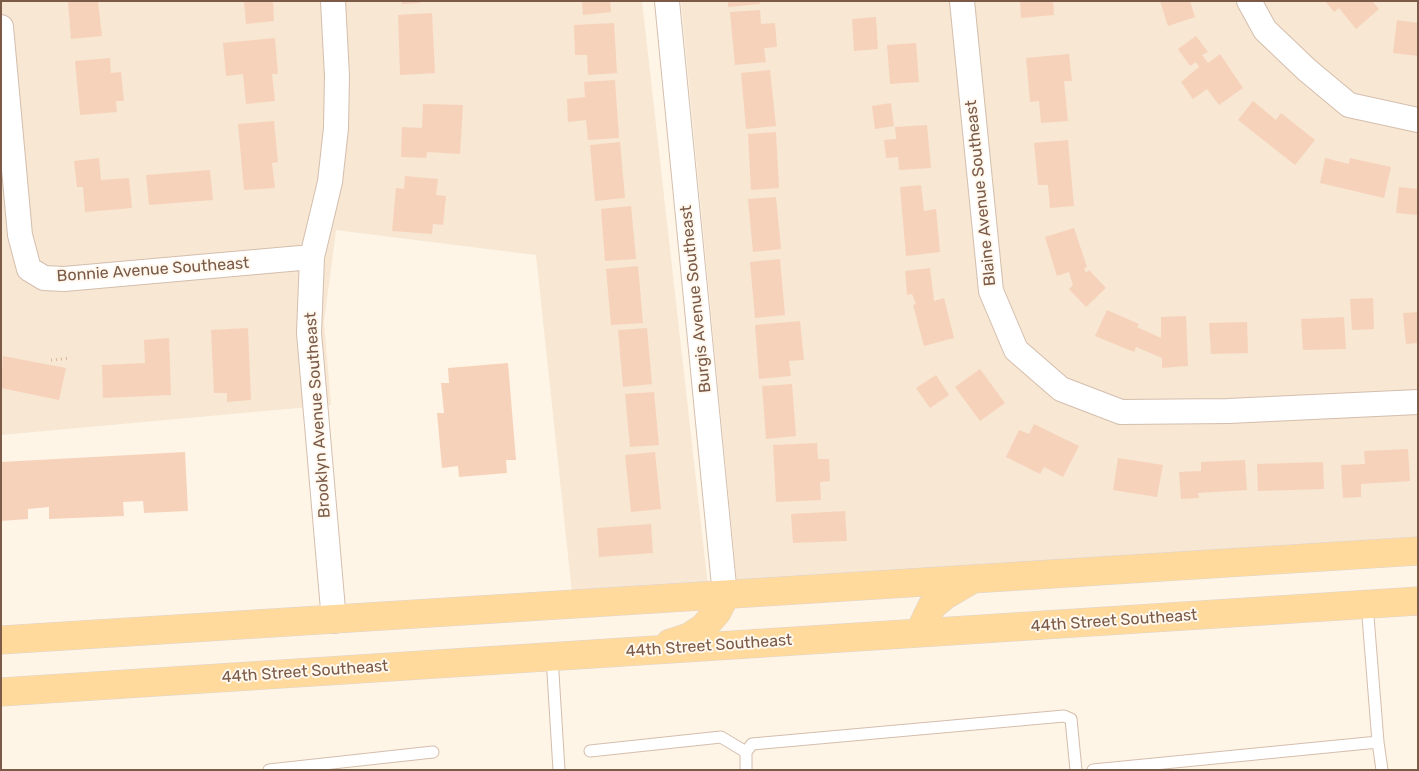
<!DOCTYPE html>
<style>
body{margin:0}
#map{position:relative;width:1419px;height:771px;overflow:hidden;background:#fef5e6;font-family:Rubik,sans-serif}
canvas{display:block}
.frame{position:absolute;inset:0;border:2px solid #7b5a47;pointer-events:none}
</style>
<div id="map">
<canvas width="1419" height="771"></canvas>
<div class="frame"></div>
</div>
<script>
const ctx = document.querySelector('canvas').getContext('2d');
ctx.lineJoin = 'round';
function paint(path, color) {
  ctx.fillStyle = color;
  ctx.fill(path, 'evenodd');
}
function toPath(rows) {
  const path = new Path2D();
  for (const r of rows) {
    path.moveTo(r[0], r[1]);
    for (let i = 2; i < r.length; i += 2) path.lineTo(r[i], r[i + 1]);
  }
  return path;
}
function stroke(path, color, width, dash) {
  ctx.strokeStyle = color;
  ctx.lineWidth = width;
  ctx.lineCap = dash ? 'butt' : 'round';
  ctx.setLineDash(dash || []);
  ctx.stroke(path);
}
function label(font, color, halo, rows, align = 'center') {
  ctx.font = font + ' Rubik,sans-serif';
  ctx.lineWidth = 4;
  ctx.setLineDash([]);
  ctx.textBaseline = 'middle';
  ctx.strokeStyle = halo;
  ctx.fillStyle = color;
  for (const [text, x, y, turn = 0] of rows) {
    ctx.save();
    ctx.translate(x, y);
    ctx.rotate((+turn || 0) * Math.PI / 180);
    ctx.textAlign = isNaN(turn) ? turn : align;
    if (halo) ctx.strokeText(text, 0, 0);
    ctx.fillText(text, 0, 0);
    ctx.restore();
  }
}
const residential = toPath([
 [1,1,642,1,708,586,572,593,536,255,336,230,324,322,331,405,1,435],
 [681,1,1418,1,1418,541,737,584]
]);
const building = toPath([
 [68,1,98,1,102,36,71,39],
 [244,1,273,1,274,21,246,24],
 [402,1,420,1,420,3,402,4],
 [582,1,610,1,611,12,583,15],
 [728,1,760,1,760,4,728,7],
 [1020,1,1053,1,1054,15,1021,18],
 [1160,1,1190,1,1195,17,1168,26],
 [1325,1,1372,1,1379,9,1356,29,1339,8,1334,12],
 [760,10,761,24,775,23,777,47,764,48,766,62,735,65,730,12],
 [432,13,435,73,400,75,398,15],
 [876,17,878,49,854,51,852,19],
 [1397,20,1418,23,1418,56,1393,53],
 [614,23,617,73,588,75,587,55,575,55,574,25],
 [1196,36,1208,52,1202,55,1208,63,1220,54,1243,88,1219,105,1207,89,1193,99,1181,82,1199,67,1196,62,1190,66,1178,49],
 [275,38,278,74,272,74,275,101,246,104,243,74,226,76,223,43],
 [916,43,919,82,890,84,887,45],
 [1069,54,1072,81,1064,81,1068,121,1041,123,1039,101,1030,102,1026,58],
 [110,58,111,73,121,72,124,101,116,101,117,112,80,115,75,61],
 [770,70,776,126,746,129,741,73],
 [615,80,619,138,588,140,586,120,568,122,567,99,585,97,584,82],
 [1253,101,1276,120,1281,113,1315,140,1295,165,1238,120],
 [891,103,894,126,875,129,872,106],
 [423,104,463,105,460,154,427,152,426,158,401,157,402,127,422,128],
 [274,121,278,162,272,163,275,188,244,190,238,124],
 [927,125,931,168,899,170,898,157,886,158,884,140,896,139,895,127],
 [776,132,779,188,751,190,748,134],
 [1068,140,1074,206,1050,208,1048,185,1038,185,1034,143],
 [620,142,625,198,595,201,590,145],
 [99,158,101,180,129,178,132,208,85,212,83,187,77,187,74,161],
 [1325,158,1349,164,1350,158,1391,167,1384,198,1320,183],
 [210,170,213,200,149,205,146,175],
 [405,176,438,179,436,195,446,196,443,225,433,224,432,234,392,231,396,188,404,189],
 [921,185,924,211,936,209,940,252,906,256,900,187],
 [1399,187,1418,189,1418,215,1396,213],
 [776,197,781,249,753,252,748,199],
 [631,206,636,259,605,261,601,209],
 [1074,228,1087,267,1084,268,1086,273,1089,270,1106,288,1086,307,1069,289,1073,285,1069,272,1057,276,1045,237],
 [780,259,785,315,755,318,750,262],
 [638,266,643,323,611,325,606,269],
 [930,268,934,301,944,298,954,338,924,346,913,305,916,304,912,294,907,295,905,271],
 [1373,298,1374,329,1352,330,1350,299],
 [1107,310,1139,324,1137,327,1161,338,1161,317,1186,316,1188,366,1162,368,1162,358,1136,347,1134,352,1095,336],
 [1418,312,1418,343,1406,344,1403,313],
 [1344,317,1346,349,1303,350,1301,319],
 [800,321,804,360,789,361,791,376,759,379,755,325],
 [1247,322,1248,353,1211,354,1209,323],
 [248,328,251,400,227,402,227,393,214,393,211,330],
 [647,328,652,384,623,387,618,330],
 [169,338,171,395,103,398,102,365,145,363,144,340],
 [3,356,66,368,59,400,1,388],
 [508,363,516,460,506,460,507,473,459,477,458,466,442,468,437,413,444,413,441,383,449,383,448,368],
 [980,369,1005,403,980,421,955,387],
 [936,375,949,395,930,408,916,388],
 [792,384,796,436,766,439,762,386],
 [654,392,659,445,630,447,625,394],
 [1034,424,1079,446,1063,477,1044,467,1040,474,1006,457,1019,430,1029,434],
 [817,443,818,459,829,459,830,481,820,482,821,500,776,502,773,445],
 [1408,449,1410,481,1361,484,1361,497,1343,498,1341,465,1365,464,1364,451],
 [185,452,188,511,144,513,143,501,123,502,124,516,49,519,49,507,28,509,28,519,1,521,1,462],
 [655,452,661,509,631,512,625,455],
 [1118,458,1163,465,1157,497,1113,490],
 [1245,460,1247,490,1198,493,1199,498,1181,499,1179,472,1201,471,1201,462],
 [1323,462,1324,489,1258,491,1257,464],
 [845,511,847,541,793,543,791,514],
 [651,524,653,553,599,557,597,528]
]);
const path = toPath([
 [51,360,71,358]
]);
const service = toPath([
 [552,657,559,770],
 [1378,742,1382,770],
 [590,751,721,737,746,752],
 [269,770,433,752],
 [746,770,746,752,752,744,1064,716,1071,719,1076,770],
 [1093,770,1378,742,1367,604]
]);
const minor = toPath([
 [333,1,337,76,336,128,330,182,312,257,309,333,334,621],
 [667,1,725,596],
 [962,1,991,291,1016,350,1061,389,1121,412,1228,411,1418,402],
 [1249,1,1265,30,1307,70,1349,105,1418,120],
 [1,27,20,235,29,269,44,278,64,279,312,257]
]);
const primary = toPath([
 [919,633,932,606,944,596,968,582],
 [1,640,1418,551],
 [670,643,689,637,703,628,717,612,725,596],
 [1,692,1418,601]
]);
const streetNames = [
 ["Blaine Avenue Southeast",981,193,-96],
 ["Bonnie Avenue Southeast",153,270,-4],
 ["Burgis Avenue Southeast",696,299,-96],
 ["Brooklyn Avenue Southeast",318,415,-94],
 ["44th Street Southeast",1114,621,-4],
 ["44th Street Southeast",709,646,-4],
 ["44th Street Southeast",305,672,-4]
];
paint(residential, '#f7e7d3');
paint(building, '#f7d2bb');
stroke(service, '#d4bead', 13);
stroke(minor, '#d4bead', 26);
stroke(primary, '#ddd4cf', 29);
stroke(path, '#dcb69d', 3, [1, 4]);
stroke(service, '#fff', 11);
stroke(minor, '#fff', 24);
stroke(primary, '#ffda9c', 28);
label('16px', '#7b5a47', '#fff8ee', streetNames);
</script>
